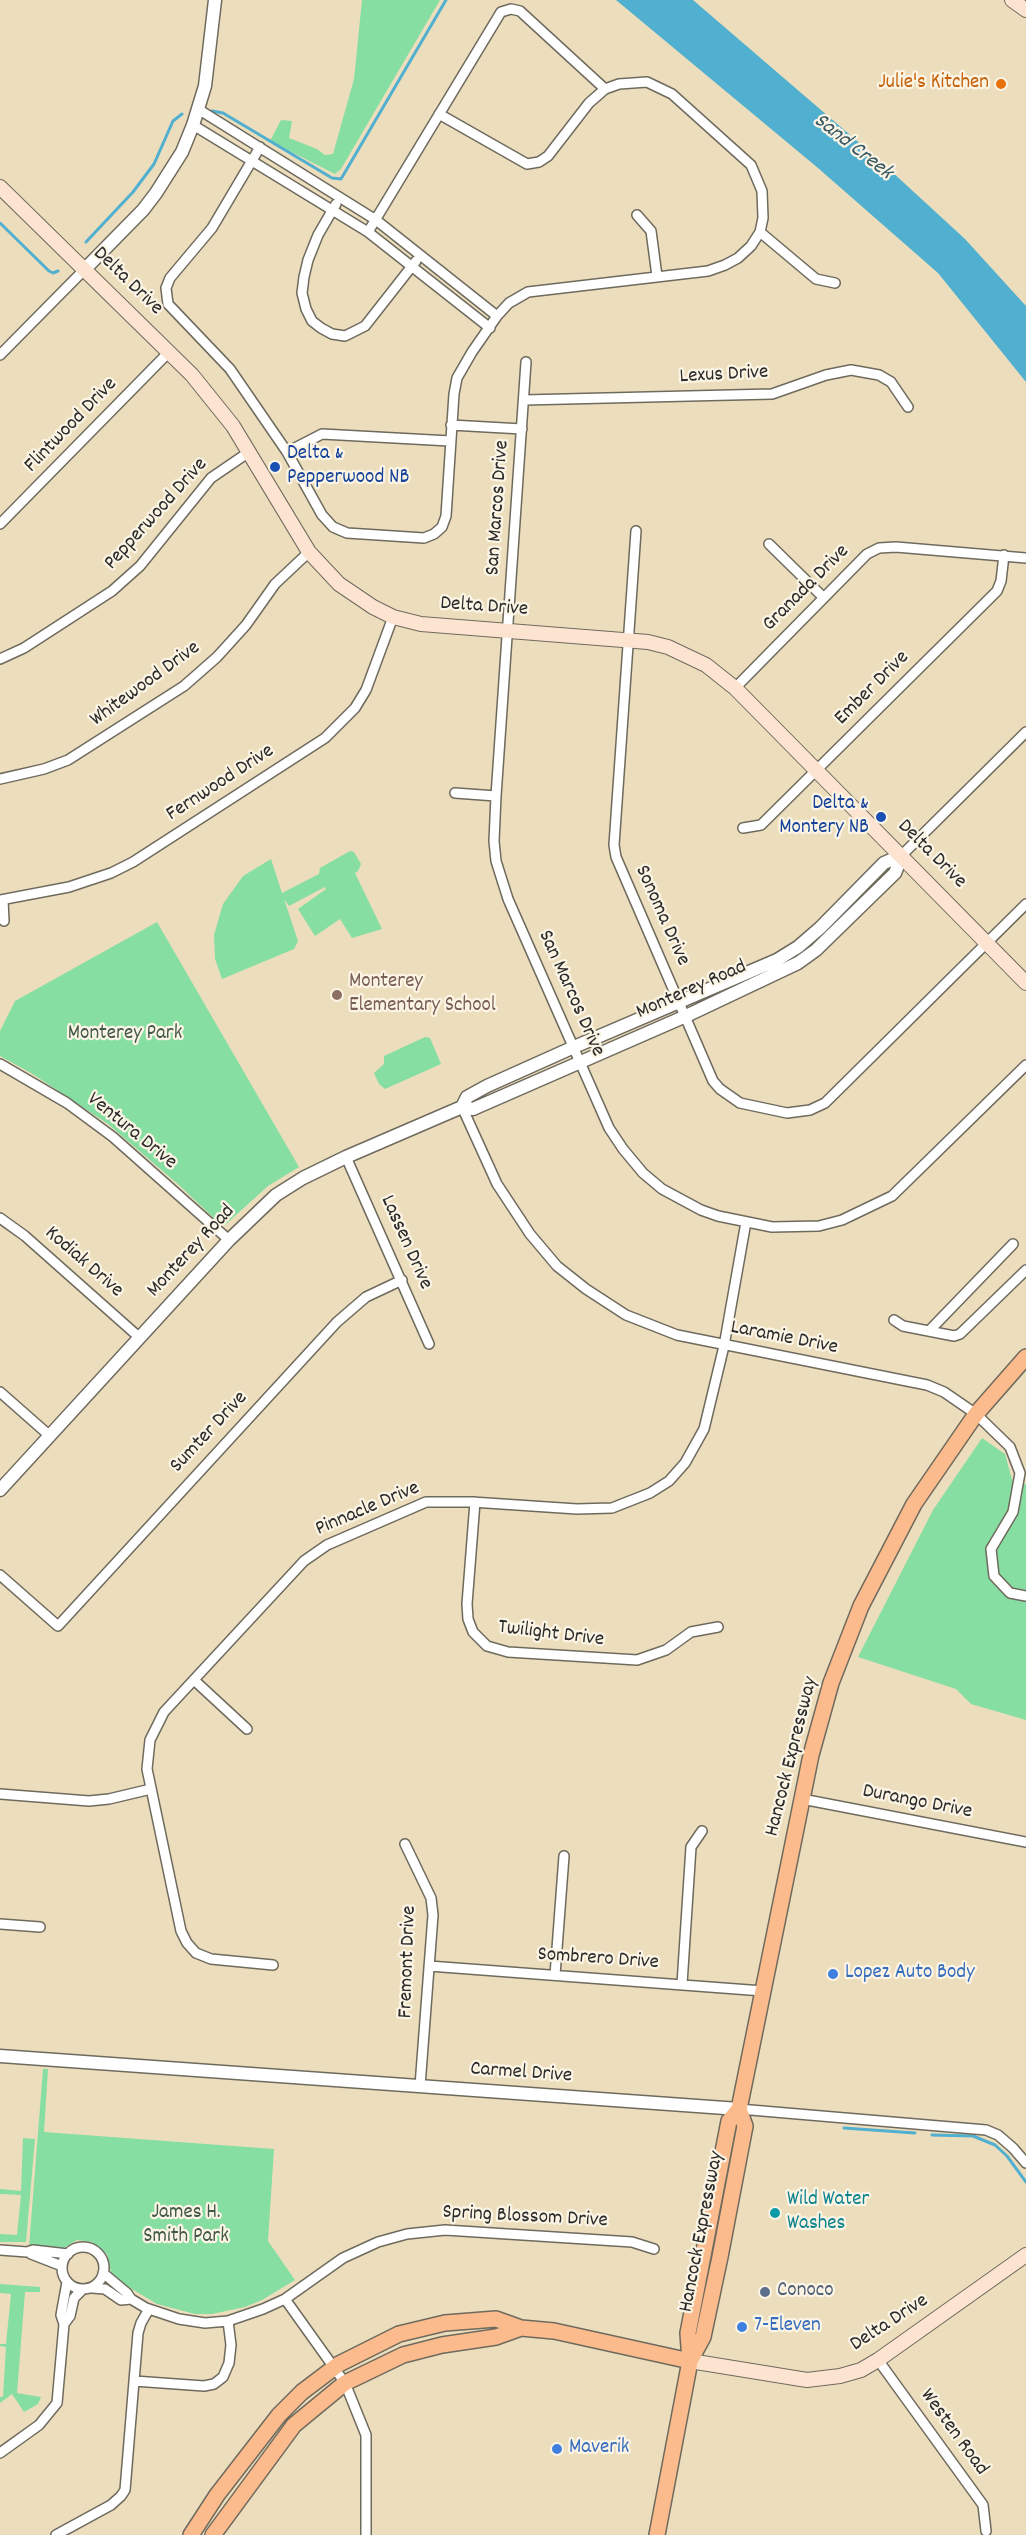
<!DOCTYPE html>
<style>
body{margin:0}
canvas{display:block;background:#ecdebc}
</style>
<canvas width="1026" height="2535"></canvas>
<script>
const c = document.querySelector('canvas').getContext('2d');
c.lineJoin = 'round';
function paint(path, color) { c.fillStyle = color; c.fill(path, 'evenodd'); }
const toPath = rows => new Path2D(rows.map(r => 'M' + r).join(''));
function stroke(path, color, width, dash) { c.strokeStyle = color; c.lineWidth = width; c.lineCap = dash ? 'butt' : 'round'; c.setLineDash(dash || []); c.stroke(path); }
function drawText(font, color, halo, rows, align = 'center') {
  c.font = font + ' Dekko,sans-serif'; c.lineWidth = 4.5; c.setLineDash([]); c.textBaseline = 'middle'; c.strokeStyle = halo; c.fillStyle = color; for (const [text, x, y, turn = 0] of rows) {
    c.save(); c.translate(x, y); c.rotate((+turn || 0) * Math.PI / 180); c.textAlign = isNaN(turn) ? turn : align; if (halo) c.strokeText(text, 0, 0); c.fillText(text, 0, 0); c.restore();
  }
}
const green = toPath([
 [362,0,440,0,341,169,335,174,270,141,281,120,292,121,289,138,317,149,325,155,333,154,354,79],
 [350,851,354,852,361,864,358,871,355,873,382,929,352,938,340,919,315,936,298,909,326,889,325,887,289,906,284,899,298,941,294,949,222,979,215,959,214,935,223,904,243,876,271,859,282,893,319,874,320,868],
 [157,922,299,1167,268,1186,225,1225,220,1224,180,1186,108,1124,31,1073,0,1056,0,1031,15,1001],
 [425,1037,430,1038,441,1064,385,1089,379,1084,374,1073,384,1064,384,1056],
 [982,1438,1005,1454,1013,1483,1026,1484,1026,1720,971,1704,956,1689,858,1657,933,1510],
 [43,2069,48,2069,44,2132,274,2149,268,2241,295,2280,262,2300,245,2307,212,2314,195,2314,157,2304,115,2279,111,2272,107,2254,92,2242,77,2240,59,2251,29,2247],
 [23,2138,35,2139,26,2242,0,2242,0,2234,17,2235,21,2195,0,2194,0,2189,21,2191],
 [0,2284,40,2287,40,2292,25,2292,17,2393,41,2397,38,2404,24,2412,12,2394,0,2403,0,2397,3,2397,6,2347,0,2346,0,2344,6,2344,11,2294,0,2293]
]);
const water = toPath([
 [616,0,693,0,878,159,965,239,1026,306,1026,382,938,273,818,168]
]);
const stream = toPath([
 [212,111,223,113,332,178,341,179,446,0],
 [0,223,49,271,53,273,58,271],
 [86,242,133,192,154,164,173,121,182,114],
 [844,2128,915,2133],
 [932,2135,973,2136,995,2145,1007,2156,1026,2182]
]);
const minor = toPath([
 [198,109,376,220,497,316],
 [193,125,368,232,490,328],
 [260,147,212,228,170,278,166,288,168,304,230,369,287,452,322,515,333,527,347,533,424,538,434,534,442,527,446,516,454,394,457,378,472,352,497,316,509,303,528,292,708,271,725,265,738,258,751,246,760,232,763,218,762,191,751,165,672,94,647,82,619,84,605,89,589,103,548,156,539,162,527,164,439,114],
 [336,204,318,235,308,260,304,277,302,293,306,309,312,321,321,328,332,334,345,336,365,326,416,261],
 [637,215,651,231,657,276],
 [368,232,501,12,511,9,520,11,605,89],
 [760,232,816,279,835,283],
 [0,355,84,270],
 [526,362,496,796,494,841,496,861,508,899,609,1128,623,1149,643,1173,662,1189,701,1210,718,1216,772,1227,819,1226,842,1220,892,1196,1026,1065],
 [524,400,772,394,826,375,851,370,879,375,891,382,908,407],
 [451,425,522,429],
 [287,452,322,434,450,441],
 [0,524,169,352],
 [636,531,614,845,616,857,713,1081,720,1089,740,1103,787,1113,810,1110,825,1103,1026,904],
 [769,544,823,597],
 [0,659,24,648,112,591,140,566,211,478,249,452],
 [735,688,867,554,879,548,896,547,1026,558],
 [0,779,44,769,68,760,184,686,217,657,246,625,275,584,309,552],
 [455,793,496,796],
 [743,828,761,825,997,591,1001,581,1004,555],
 [902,855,1026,732],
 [0,900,69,887,111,873,133,862,325,738,355,708,366,690,393,617],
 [3,900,4,921],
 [0,1064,67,1103,113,1137,229,1240],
 [462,1107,497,1184,530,1234,557,1266,586,1289,626,1315,677,1335,927,1385,944,1392,976,1414,1010,1447,1020,1473,1013,1512,991,1549,994,1576,1010,1593,1026,1596],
 [346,1157,429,1344],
 [0,1218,25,1236,140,1338],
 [894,1320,903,1326,954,1336,960,1334,1026,1270],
 [929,1331,1013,1244],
 [0,1392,50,1436],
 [475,1502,467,1604,468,1619,473,1632,487,1646,508,1652,637,1660,666,1650,691,1632,718,1627],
 [0,1575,58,1626,337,1322,366,1297,402,1280],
 [194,1680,247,1729],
 [0,1794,89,1801,109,1799,151,1789],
 [802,1799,1026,1842],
 [405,1844,431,1898,433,1915,420,2086],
 [0,1924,40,1927],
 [273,1965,211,1959,196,1953,187,1943,181,1931,147,1769,150,1740,164,1712,304,1561,327,1545,426,1502,472,1502,577,1509,612,1508,650,1493,669,1481,685,1463,704,1429,724,1346,746,1222],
 [429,1966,763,1991],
 [555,1975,564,1856],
 [682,1984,691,1847,702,1831],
 [739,2109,986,2130,998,2135,1013,2148,1026,2163],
 '62 2268a21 21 0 1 1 42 0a21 21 0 1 1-42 0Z',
 [0,2250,27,2252,33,2250,68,2254],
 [31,2254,62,2266],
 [103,2273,127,2293,131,2299,146,2308,179,2319,205,2323,228,2321,263,2309,285,2299,343,2258,378,2242,407,2234,445,2230,632,2242,654,2249],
 [92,2288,105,2289,121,2300,131,2299],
 [285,2299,345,2383,366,2435,366,2535],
 [64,2324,70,2316,74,2298,83,2289],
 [878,2360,983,2505,986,2531],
 [134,2381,204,2386,214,2384,223,2377,229,2363,231,2345,228,2321],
 [0,2453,39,2425,57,2403,64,2324,61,2315,67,2282],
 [56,2535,111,2505,121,2496,125,2490,138,2333,141,2323,149,2309]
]);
const tertiary = toPath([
 [84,270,143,210,156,193,182,152,193,125,205,86,215,0],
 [462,1107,467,1097,487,1086,574,1047,777,960,798,947,820,928,884,863,902,855],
 [0,1490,229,1240,276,1195,303,1178,346,1157,462,1107,473,1109,686,1016,798,963,816,950,895,873,902,855],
 [0,2056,739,2109]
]);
const secondary = toPath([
 [1012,0,1026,10],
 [0,187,192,375,233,426,309,552,339,584,373,607,393,617,421,624,648,642,668,647,706,665,735,688,1026,983],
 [690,2361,807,2380,840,2376,861,2370,878,2360,1026,2255]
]);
const primary = toPath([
 [690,2361,703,2337,720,2257,745,2126,739,2109],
 [191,2535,217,2495,279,2415,302,2392,339,2364,399,2334,445,2323,496,2319,521,2328,554,2331,690,2361],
 [213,2535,294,2425,345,2383,403,2355,442,2345,496,2337,521,2328],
 [657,2535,690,2361,688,2333,729,2121,739,2109,811,1755,831,1683,861,1606,914,1504,976,1414,1026,1357]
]);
const markers = [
 [1001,84,6,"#e8710a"],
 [275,467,6,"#1a4fb4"],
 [881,817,6,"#1a4fb4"],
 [337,995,6,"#8d6e63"],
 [833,1974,6,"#3f7fe0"],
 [775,2213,6,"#0f9aa8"],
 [765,2292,6,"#5c6f8a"],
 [742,2327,6,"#3f7fe0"],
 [557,2449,6,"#3f7fe0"]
];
const foodNames = [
 ["Julie's Kitchen",989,84]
];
const streetNames = [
 ["Delta Drive",127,282,44],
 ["Lexus Drive",724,376,-3],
 ["Flintwood Drive",72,426,-46],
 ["San Marcos Drive",499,508,-86],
 ["Pepperwood Drive",157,515,-48],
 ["Granada Drive",807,589,-45],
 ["Delta Drive",484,608,4],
 ["Whitewood Drive",146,685,-36],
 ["Ember Drive",873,689,-45],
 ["Fernwood Drive",221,784,-33],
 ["Delta Drive",931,855,45],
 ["Sonoma Drive",661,916,66],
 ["Monterey Road",692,991,-24],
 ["San Marcos Drive",570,994,66],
 ["Ventura Drive",131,1132,39],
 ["Lassen Drive",405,1243,66],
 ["Monterey Road",192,1252,-47],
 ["Kodiak Drive",83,1263,41],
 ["Laramie Drive",784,1339,11],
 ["Sumter Drive",210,1433,-47],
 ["Pinnacle Drive",368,1510,-23],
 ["Twilight Drive",551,1635,7],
 ["Hancock Expressway",793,1757,-76],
 ["Durango Drive",917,1803,11],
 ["Sombrero Drive",598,1960,4],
 ["Fremont Drive",409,1962,-88],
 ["Carmel Drive",521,2074,4],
 ["Spring Blossom Drive",525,2218,3],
 ["Hancock Expressway",703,2232,-79],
 ["Delta Drive",890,2324,-33],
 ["Westen Road",953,2433,54]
];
const transitNames = [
 ["Delta &",287,455],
 ["Pepperwood NB",287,479],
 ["Delta &",869,805,"right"],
 ["Montery NB",869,829,"right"]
];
const educationNames = [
 ["Monterey",349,983],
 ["Elementary School",349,1007]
];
const parkNames = [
 ["Monterey Park",125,1035],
 ["James H.",186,2214],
 ["Smith Park",186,2238]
];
const shopNames = [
 ["Lopez Auto Body",845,1974],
 ["7-Eleven",754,2327],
 ["Maverik",569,2449]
];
const cultureNames = [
 ["Wild Water",787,2201],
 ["Washes",787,2225]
];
const serviceNames = [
 ["Conoco",777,2292]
];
const waterNames = [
 ["Sand Creek",852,148,38]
];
paint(green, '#86dea2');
paint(water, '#51afcf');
stroke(stream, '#51afcf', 3);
stroke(minor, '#6f6a5e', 12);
stroke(tertiary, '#6f6a5e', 15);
stroke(secondary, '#6f6a5e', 16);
stroke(primary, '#6f6a5e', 18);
stroke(minor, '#fff', 9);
stroke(tertiary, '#fff', 12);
stroke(secondary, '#fde4d1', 14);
stroke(primary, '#fbbb8c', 15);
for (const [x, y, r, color] of markers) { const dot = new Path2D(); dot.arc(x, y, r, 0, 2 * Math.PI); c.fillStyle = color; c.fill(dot); stroke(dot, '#fcf5e5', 2); }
drawText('21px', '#c56008', '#fcf5e5', foodNames, 'right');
drawText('21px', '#2b2b2b', '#fcf5e5', streetNames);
drawText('21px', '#164399', '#fcf5e5', transitNames, 'left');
drawText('21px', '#785e54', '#fcf5e5', educationNames, 'left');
drawText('21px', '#425849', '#fcf5e5', parkNames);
drawText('21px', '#366cbe', '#fcf5e5', shopNames, 'left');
drawText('21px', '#0d838f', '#fcf5e5', cultureNames, 'left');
drawText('21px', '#4e5e75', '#fcf5e5', serviceNames, 'left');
drawText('italic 22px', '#385964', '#fcf5e5', waterNames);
</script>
